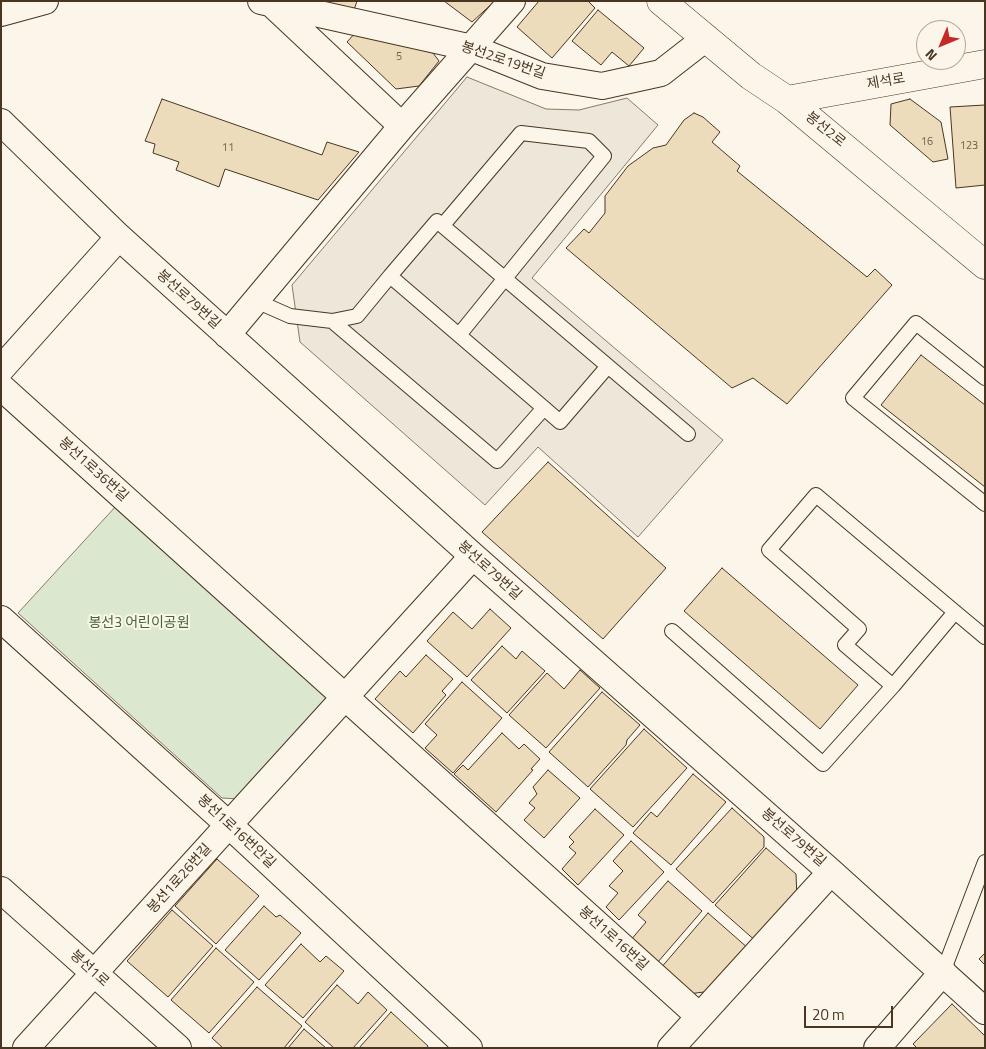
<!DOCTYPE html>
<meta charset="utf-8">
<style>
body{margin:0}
#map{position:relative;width:986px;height:1049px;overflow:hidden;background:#fbf6e9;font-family:"Titillium Web",sans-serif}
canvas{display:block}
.frame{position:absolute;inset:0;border:2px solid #4a3520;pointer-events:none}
.north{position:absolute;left:916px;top:20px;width:50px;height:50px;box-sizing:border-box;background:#fbf6e9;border:1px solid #b4a999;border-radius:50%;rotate:225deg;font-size:14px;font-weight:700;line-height:20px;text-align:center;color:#4a3520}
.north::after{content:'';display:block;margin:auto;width:18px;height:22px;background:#c62828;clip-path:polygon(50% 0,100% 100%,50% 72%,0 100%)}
.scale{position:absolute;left:804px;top:1006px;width:89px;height:22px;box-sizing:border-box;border:2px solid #4a3520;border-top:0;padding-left:6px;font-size:15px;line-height:18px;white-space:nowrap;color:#4a3520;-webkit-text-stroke:4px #fbf6e9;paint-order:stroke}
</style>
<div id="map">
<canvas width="986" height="1049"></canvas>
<div class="frame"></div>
<div class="north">N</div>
<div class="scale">20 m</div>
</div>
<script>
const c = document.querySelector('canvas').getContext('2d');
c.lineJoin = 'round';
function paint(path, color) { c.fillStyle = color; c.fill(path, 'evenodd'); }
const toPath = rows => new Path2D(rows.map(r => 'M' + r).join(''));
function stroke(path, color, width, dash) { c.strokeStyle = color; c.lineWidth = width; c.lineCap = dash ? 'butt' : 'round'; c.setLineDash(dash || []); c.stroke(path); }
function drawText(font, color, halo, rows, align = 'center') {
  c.font = font + ' "Titillium Web","Noto Sans KR",sans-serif'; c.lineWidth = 4; c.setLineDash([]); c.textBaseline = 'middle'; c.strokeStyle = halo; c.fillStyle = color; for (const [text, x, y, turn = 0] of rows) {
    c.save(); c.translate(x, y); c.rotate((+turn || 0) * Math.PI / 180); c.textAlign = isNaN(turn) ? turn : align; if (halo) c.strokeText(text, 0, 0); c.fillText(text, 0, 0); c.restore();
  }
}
const green = toPath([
 [117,505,330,699,239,799,222,798,18,613,117,505]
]);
const parking = toPath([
 [467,77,546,109,579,110,627,98,658,125,532,278,723,440,638,537,538,447,485,505,300,342,292,285,467,77]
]);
const building = toPath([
 [293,1,357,1,352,16,293,1],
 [444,1,495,1,472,22,444,1],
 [539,1,588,1,595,8,552,58,517,27,539,1],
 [598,10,644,48,629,66,612,52,601,65,572,41,598,10],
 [357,31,433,53,439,61,419,86,396,89,347,42,357,31],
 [162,99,322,155,327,142,359,152,318,200,225,169,219,187,176,170,179,162,153,153,155,144,145,141,162,99],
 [910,99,941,122,948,159,933,162,890,125,891,104,910,99],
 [985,105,985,185,956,188,950,107,985,105],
 [694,113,703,117,720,132,712,142,740,166,737,171,867,277,875,269,892,285,787,404,753,378,732,388,566,248,584,229,589,233,605,213,605,196,628,166,653,148,666,145,684,120,694,113],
 [921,355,985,405,985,487,881,405,921,355],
 [548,462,666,568,603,639,482,532,548,462],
 [722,568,858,685,820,729,684,611,722,568],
 [490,609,511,628,467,677,427,641,453,612,472,629,490,609],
 [502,646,516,659,522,651,545,671,507,713,471,680,502,646],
 [426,655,453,679,442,691,446,695,413,733,375,699,400,671,406,677,426,655],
 [580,670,600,688,546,748,509,715,547,673,564,689,580,670],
 [462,682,502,718,453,773,425,748,437,735,425,724,462,682],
 [602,692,640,725,627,740,626,745,588,787,549,752,602,692],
 [644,729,687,768,633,827,590,789,644,729],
 [502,733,519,749,524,744,540,759,531,769,533,770,496,812,454,774,463,765,468,770,502,733],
 [548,770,580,798,544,838,524,820,535,808,529,803,537,794,533,787,548,770],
 [693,774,726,802,671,865,633,833,651,812,657,817,693,774],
 [732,808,764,837,764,847,713,903,676,869,732,808],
 [595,809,624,835,578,885,562,869,576,853,569,847,574,842,569,837,595,809],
 [631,841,664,872,619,920,606,907,618,893,609,886,623,871,613,861,631,841],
 [766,848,796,874,797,899,758,943,715,905,766,848],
 [217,859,259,896,216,944,175,906,217,859],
 [668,881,702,911,657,963,630,941,646,922,638,915,668,881],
 [264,906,276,917,280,915,301,933,259,980,225,950,264,906],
 [172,910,213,946,168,997,127,961,172,910],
 [708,913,749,949,712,991,688,994,660,969,708,913],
 [301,944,320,962,326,956,344,971,303,1018,265,985,301,944],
 [216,948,254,982,209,1033,171,1000,216,948],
 [985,953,985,965,979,959,985,953],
 [337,985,358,1004,368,992,387,1010,353,1048,334,1048,305,1022,337,985],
 [257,987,302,1026,284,1048,223,1048,212,1038,257,987],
 [952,1004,985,1036,985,1048,917,1048,913,1044,952,1004],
 [391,1012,428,1046,427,1048,359,1048,391,1012],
 [304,1029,326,1048,288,1048,304,1029]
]);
const service = toPath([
 [443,225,521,133,589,141,604,156,459,335],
 [256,301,290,316,332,321,497,461,544,408,390,276,437,221,688,434],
 [332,321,357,316,390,276],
 [985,378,916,323,853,398,985,504],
 [544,408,560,422,608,366],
 [955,612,893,686,845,645,859,629,769,550,816,495,955,612,985,637],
 [672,631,823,764,893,686],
 [943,972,985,862]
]);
const minor = toPath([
 [261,1,472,48,542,76,602,86,661,73,706,38],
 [273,5,402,126],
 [1,13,45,1],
 [1,122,119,237,473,556,831,872,985,1011],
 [227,335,402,126,512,1],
 [1,369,119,237],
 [1,387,699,1016],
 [1,619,229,825,469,1048],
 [1,890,178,1048],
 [26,1048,473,556],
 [671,1048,831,872],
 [877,1048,943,972]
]);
const tertiary = toPath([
 [661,1,751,76,787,100,985,265],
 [787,100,985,64]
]);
const numberNames = [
 ["5",399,57],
 ["16",927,142],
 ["123",969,146],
 ["11",228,148]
];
const streetNames = [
 ["봉선2로19번길",503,61,19],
 ["제석로",886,82,-10],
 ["봉선2로",825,130,39],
 ["봉선로79번길",188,300,42],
 ["봉선1로36번길",93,470,42],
 ["봉선로79번길",489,571,42],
 ["봉선1로16번안길",236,832,43],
 ["봉선로79번길",793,838,41],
 ["봉선1로26번길",180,879,-48],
 ["봉선1로16번길",613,939,42],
 ["봉선1로",89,969,42]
];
const parkNames = [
 ["봉선3 어린이공원",139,624]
];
paint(green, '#dce7d0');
stroke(green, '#887966', 1);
paint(parking, '#ede7d9');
stroke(parking, '#887966', 1);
paint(building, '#ecdcbc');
stroke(building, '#4a3520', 1);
stroke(service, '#4a3520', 16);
stroke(minor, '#4a3520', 28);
stroke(tertiary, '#4a3520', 29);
stroke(service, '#fbf6e9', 14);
stroke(minor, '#fbf6e9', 26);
stroke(tertiary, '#fbf6e9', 28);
drawText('11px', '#725f47', null, numberNames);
drawText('14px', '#4a3520', '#fbf6e9', streetNames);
drawText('14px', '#436837', '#fbf6e9', parkNames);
</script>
